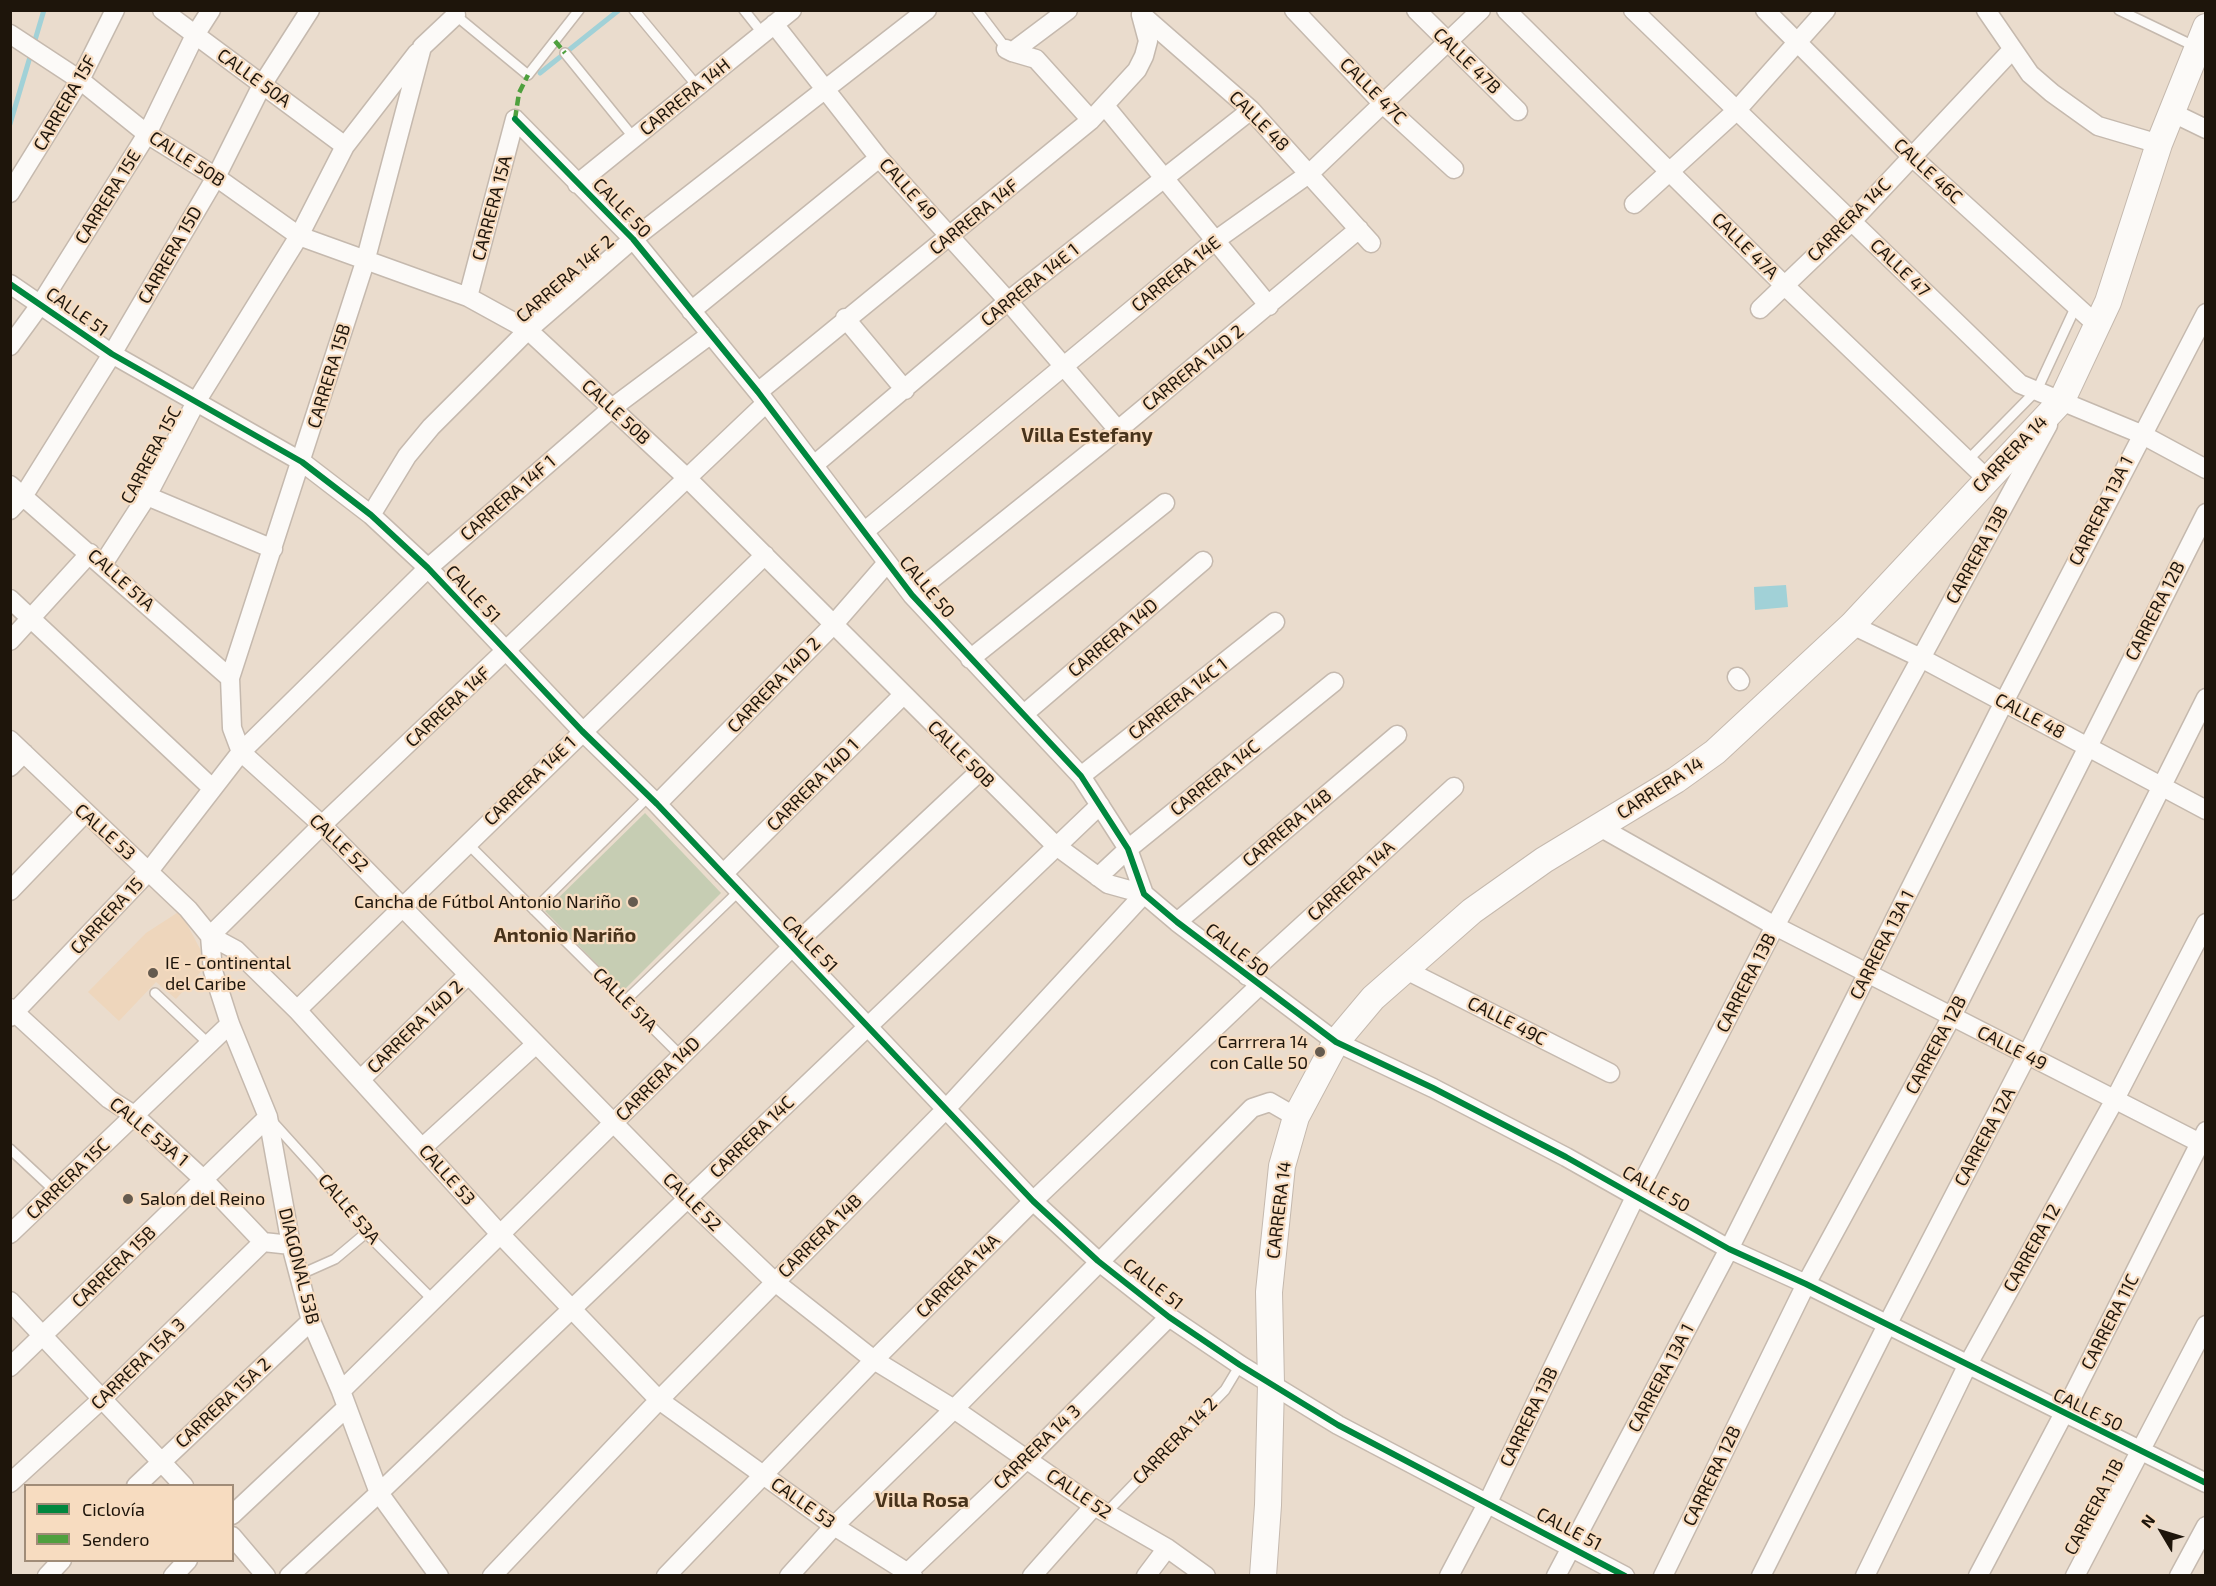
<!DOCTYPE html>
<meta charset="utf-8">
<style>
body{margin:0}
#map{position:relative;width:2216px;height:1586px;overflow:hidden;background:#eadccd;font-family:"Exo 2",sans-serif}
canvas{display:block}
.frame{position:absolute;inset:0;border:12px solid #1e150b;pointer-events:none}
.legend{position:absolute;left:24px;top:1484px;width:210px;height:78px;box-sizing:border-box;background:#f7dcc0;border:2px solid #a08c78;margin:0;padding:8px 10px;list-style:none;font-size:18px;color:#1e150b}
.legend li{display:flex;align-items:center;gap:12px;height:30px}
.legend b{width:30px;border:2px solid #a08c78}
.north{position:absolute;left:2132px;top:1502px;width:60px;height:60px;-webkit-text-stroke:4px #f7dcc0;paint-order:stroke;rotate:308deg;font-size:16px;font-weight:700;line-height:24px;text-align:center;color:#1e150b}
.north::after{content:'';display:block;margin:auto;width:21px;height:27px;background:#1e150b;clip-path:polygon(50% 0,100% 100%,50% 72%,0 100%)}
</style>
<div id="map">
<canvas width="2216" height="1586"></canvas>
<div class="frame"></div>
<ul class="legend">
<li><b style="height:8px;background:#00873e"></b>Ciclovía</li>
<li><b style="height:8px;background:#4fa03e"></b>Sendero</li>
</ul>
<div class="north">N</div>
</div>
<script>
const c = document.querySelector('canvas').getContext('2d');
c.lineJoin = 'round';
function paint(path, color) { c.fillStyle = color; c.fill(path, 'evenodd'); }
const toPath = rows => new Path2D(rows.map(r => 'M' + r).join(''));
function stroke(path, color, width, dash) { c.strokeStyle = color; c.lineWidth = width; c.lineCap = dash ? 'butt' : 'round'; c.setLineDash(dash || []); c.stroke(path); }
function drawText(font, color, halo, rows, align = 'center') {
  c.font = font + ' "Exo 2",sans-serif'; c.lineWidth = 4.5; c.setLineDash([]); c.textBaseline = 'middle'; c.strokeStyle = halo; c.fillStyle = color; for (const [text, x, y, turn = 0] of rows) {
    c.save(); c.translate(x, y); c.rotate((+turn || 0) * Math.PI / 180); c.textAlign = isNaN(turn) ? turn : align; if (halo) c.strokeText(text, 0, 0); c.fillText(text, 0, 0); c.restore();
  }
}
const built = toPath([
 [180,911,208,964,176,999,156,982,119,1021,88,992,146,933]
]);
const green = toPath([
 [645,813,721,893,623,991,545,911]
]);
const water = toPath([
 [1786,585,1788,607,1755,610,1754,587]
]);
const stream = toPath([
 [540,73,619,10],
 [10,124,44,10]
]);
const service = toPath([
 [634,10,698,87],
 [744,10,763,34],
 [977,10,1005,47],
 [2119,10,2196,47],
 [454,14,528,75,579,10],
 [565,53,634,138],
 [1967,461,2037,390,2076,306],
 [467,843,681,1056],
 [534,910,649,796],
 [155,993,209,1044],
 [625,1001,739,891],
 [271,1120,318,1172,366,1233,432,1299],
 [10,1149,55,1191],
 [299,1275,335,1259,366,1233],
 [1106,1513,1225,1390,1240,1365]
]);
const minor = toPath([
 [162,10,345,146],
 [1294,10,1384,105,1454,169],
 [1416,10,1518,111],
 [1506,10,1784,285,1986,478],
 [1633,10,2020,384,2141,434,2206,469],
 [1765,10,1911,156,2097,325],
 [1986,10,2030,74,2052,93,2098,126,2159,144],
 [1141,14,1251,110,1371,243],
 [456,15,422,47,365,262,230,678,232,728,241,752,322,825,688,1199,775,1282,874,1360,954,1409,1094,1506,1167,1548,1206,1576],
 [774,24,879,158,1008,301,1118,430],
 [10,34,80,80,147,134,216,177,299,236,468,297,528,330,687,478,1055,845,1108,884,1144,894],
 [1006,49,1012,52,1068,10],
 [1012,52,1036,59,1091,120],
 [1105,106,1269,306],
 [2173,113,2206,129],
 [515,119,633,239,758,392,912,595,1081,776,1128,849,1144,894,1177,922,1336,1042,1433,1088,1566,1157,1729,1249,1806,1284,2206,1483],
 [577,184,792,10],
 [10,193,80,80,115,10],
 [1634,204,1736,111,1826,10],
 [10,284,112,354,302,462,371,515,428,568,582,731,657,804,1033,1201,1098,1261,1169,1317,1240,1365,1338,1425,1625,1576],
 [468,297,515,119],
 [1760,309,1852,221,2012,50],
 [691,311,879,158],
 [845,318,905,390],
 [10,346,40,305,147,134,195,35,211,10],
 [758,392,1091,120,1137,70,1144,56,1148,41,1141,15],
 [814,465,1008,301,1251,110],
 [10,485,230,678],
 [147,496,273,549],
 [10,510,24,495,112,354,216,177,262,85,310,10],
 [371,515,407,456,431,427,528,330,633,239,927,10],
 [865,531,1216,240,1310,173,1481,10],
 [103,564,147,496,196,402,299,236,345,146,417,53],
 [912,595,1118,430,1359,229],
 [10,599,212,788],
 [1852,625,1921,658,2206,810],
 [10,641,90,553],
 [970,659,1165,503],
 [1737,677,1740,681],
 [1024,714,1203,561],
 [10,740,188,909,210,936,236,950,297,1010,500,1234,659,1400,834,1526,913,1576],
 [10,767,24,753],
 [1081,776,1275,622],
 [657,804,834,624,887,563],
 [1598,826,1775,926,2206,1146],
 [723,874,903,695],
 [1098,877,1128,849,1334,682],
 [10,891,84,814],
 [1177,922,1397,735],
 [1404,969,1610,1073],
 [1247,976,1454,787],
 [10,1008,109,1099,134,1115,203,1179,263,1242,291,1245],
 [297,1010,765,555],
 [10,1017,149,871,241,752,428,568,612,408,711,334],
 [361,1079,468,975],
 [422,1148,536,1044],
 [10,1234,230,1024],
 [10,1301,184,1486],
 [10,1367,268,1117],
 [341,1391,792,947,979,772],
 [10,1483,102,1399,263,1242],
 [136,1486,311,1321],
 [232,1515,346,1408],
 [232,1536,266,1576],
 [47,1576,62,1560],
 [173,1576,188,1560],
 [289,1576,379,1493,1100,805],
 [439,1576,379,1493,341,1391,311,1321,291,1245,268,1117,230,1024,213,971,210,936,322,825,765,404],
 [492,1576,659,1400,945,1110,1144,894],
 [666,1576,874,1360,1033,1201,1259,986],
 [789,1576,834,1526,954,1409,1252,1108,1270,1102,1296,1117],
 [904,1576,1027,1459,1169,1317],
 [1032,1576,1094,1506],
 [1146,1576,1167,1548],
 [1449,1576,1488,1502,1636,1195,1775,926,2048,425],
 [1556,1576,1729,1249,2004,702,2206,313],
 [1663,1576,1806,1284,1952,1016,2206,513],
 [1761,1576,1887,1325,2027,1055,2206,698],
 [1865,1576,1967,1366,2114,1101,2206,923],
 [1978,1576,2063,1415,2206,1131],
 [2075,1576,2206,1325],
 [2179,1576,2206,1526]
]);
const secondary = toPath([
 [1263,1576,1268,1505,1271,1384,1269,1292,1282,1166,1296,1117,1336,1042,1373,998,1472,911,1544,860,1676,780,1715,752,1852,625,2062,400,2108,302,2159,144,2206,27]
]);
const quiet = toPath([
 [555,41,565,53],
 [515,119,519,93,528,75]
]);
const cycleway = toPath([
 [515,119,633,239,758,392,912,595,1081,776,1128,849,1144,894,1177,922,1336,1042,1433,1088,1566,1157,1729,1249,1806,1284,2206,1483],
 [10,284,112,354,302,462,371,515,428,568,582,731,657,804,1033,1201,1098,1261,1169,1317,1240,1365,1338,1425,1625,1576]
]);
const markers = [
 [633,902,6,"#655b4f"],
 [153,973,6,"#655b4f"],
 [1320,1052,6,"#655b4f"],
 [128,1199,6,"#655b4f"]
];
const streetNames = [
 ["CALLE 47B",1467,61,44],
 ["CALLE 50A",254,78,36],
 ["CALLE 47C",1373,91,45],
 ["CARRERA 14H",685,97,-39],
 ["CARRERA 15F",65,103,-60],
 ["CALLE 48",1259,121,45],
 ["CALLE 50B",187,159,33],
 ["CALLE 46C",1928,171,43],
 ["CALLE 49",908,189,48],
 ["CARRERA 15E",108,197,-58],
 ["CARRERA 15A",492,208,-75],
 ["CALLE 50",622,208,46],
 ["CARRERA 14F",974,217,-39],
 ["CARRERA 14C",1849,220,-45],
 ["CALLE 47A",1745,246,45],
 ["CARRERA 15D",170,255,-60],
 ["CALLE 47",1900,268,44],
 ["CARRERA 14E",1176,274,-39],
 ["CARRERA 14F 2",565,279,-41],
 ["CARRERA 14E 1",1030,285,-39],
 ["CALLE 51",77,312,35],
 ["CARRERA 14D 2",1193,368,-39],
 ["CARRERA 15B",329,376,-73],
 ["CALLE 50B",616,412,43],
 ["CARRERA 14",2010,454,-46],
 ["CARRERA 15C",151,455,-62],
 ["CARRERA 14F 1",508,498,-41],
 ["CARRERA 13A 1",2101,511,-63],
 ["CARRERA 13B",1977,555,-61],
 ["CALLE 51A",121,580,42],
 ["CALLE 50",927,587,50],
 ["CALLE 51",473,594,47],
 ["CARRERA 12B",2155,611,-63],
 ["CARRERA 14D",1113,638,-40],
 ["CARRERA 14D 2",774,685,-46],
 ["CARRERA 14C 1",1178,699,-38],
 ["CARRERA 14F",448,707,-43],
 ["CALLE 48",2030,716,28],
 ["CALLE 50B",961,754,45],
 ["CARRERA 14C",1215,778,-39],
 ["CARRERA 14E 1",530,781,-44],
 ["CARRERA 14D 1",813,785,-45],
 ["CARRERA 14",1660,788,-33],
 ["CARRERA 14B",1287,828,-40],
 ["CALLE 53",105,832,42],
 ["CALLE 52",339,843,44],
 ["CARRERA 14A",1351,881,-42],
 ["CARRERA 15",107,916,-47],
 ["CALLE 51",810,944,46],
 ["CARRERA 13A 1",1882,945,-63],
 ["CALLE 50",1237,950,38],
 ["CARRERA 13B",1746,983,-63],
 ["CALLE 51A",625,1000,45],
 ["CALLE 49C",1507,1021,27],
 ["CARRERA 14D 2",415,1027,-44],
 ["CARRERA 12B",1936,1045,-62],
 ["CALLE 49",2012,1048,27],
 ["CARRERA 14D",658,1079,-45],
 ["CALLE 53A 1",149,1132,40],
 ["CARRERA 14C",752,1137,-44],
 ["CARRERA 12A",1985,1137,-62],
 ["CALLE 53",447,1175,48],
 ["CARRERA 15C",68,1179,-44],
 ["CALLE 50",1656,1189,30],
 ["CALLE 52",692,1202,45],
 ["CALLE 53A",349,1209,50],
 ["CARRERA 14",1279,1210,-83],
 ["CARRERA 14B",820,1236,-45],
 ["CARRERA 12",2032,1248,-61],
 ["DIAGONAL 53B",299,1266,76],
 ["CARRERA 15B",114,1267,-44],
 ["CARRERA 14A",958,1276,-45],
 ["CALLE 51",1153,1284,38],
 ["CARRERA 11C",2110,1322,-63],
 ["CARRERA 15A 3",138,1364,-44],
 ["CARRERA 13A 1",1661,1378,-62],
 ["CARRERA 15A 2",223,1403,-43],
 ["CALLE 50",2088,1410,26],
 ["CARRERA 13B",1529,1417,-64],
 ["CARRERA 14 2",1175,1441,-46],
 ["CARRERA 14 3",1037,1447,-44],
 ["CARRERA 12B",1712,1476,-64],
 ["CALLE 52",1079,1494,34],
 ["CALLE 53",803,1503,35],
 ["CARRERA 11B",2094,1507,-62],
 ["CALLE 51",1569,1529,28]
];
const poiNames = [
 ["Cancha de Fútbol Antonio Nariño",621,902],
 ["IE - Continental",165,963,"left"],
 ["del Caribe",165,984,"left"],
 ["Carrrera 14",1308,1042],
 ["con Calle 50",1308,1063],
 ["Salon del Reino",140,1199,"left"]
];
const neighbourhoodNames = [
 ["Villa Estefany",1087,435],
 ["Antonio Nariño",565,935],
 ["Villa Rosa",922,1500]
];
paint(built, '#eed6bc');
paint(green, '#c6cdb3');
paint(water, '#a1d1d7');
stroke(stream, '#a1d1d7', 5);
stroke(service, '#c5b9ae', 12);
stroke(minor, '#c5b9ae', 21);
stroke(secondary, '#c5b9ae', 28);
stroke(service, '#fcfaf8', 9);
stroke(minor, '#fcfaf8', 18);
stroke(secondary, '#fcfaf8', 26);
stroke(quiet, '#4fa03e', 4.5, [9, 4.5]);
stroke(cycleway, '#00873e', 6);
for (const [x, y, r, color] of markers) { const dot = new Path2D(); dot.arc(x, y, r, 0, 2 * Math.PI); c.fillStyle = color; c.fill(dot); stroke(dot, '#f7dcc0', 2); }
drawText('18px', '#1e150b', '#f7dcc0', streetNames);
drawText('18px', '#1e150b', '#f7dcc0', poiNames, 'right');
drawText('bold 20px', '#48331b', '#f7dcc0', neighbourhoodNames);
</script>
